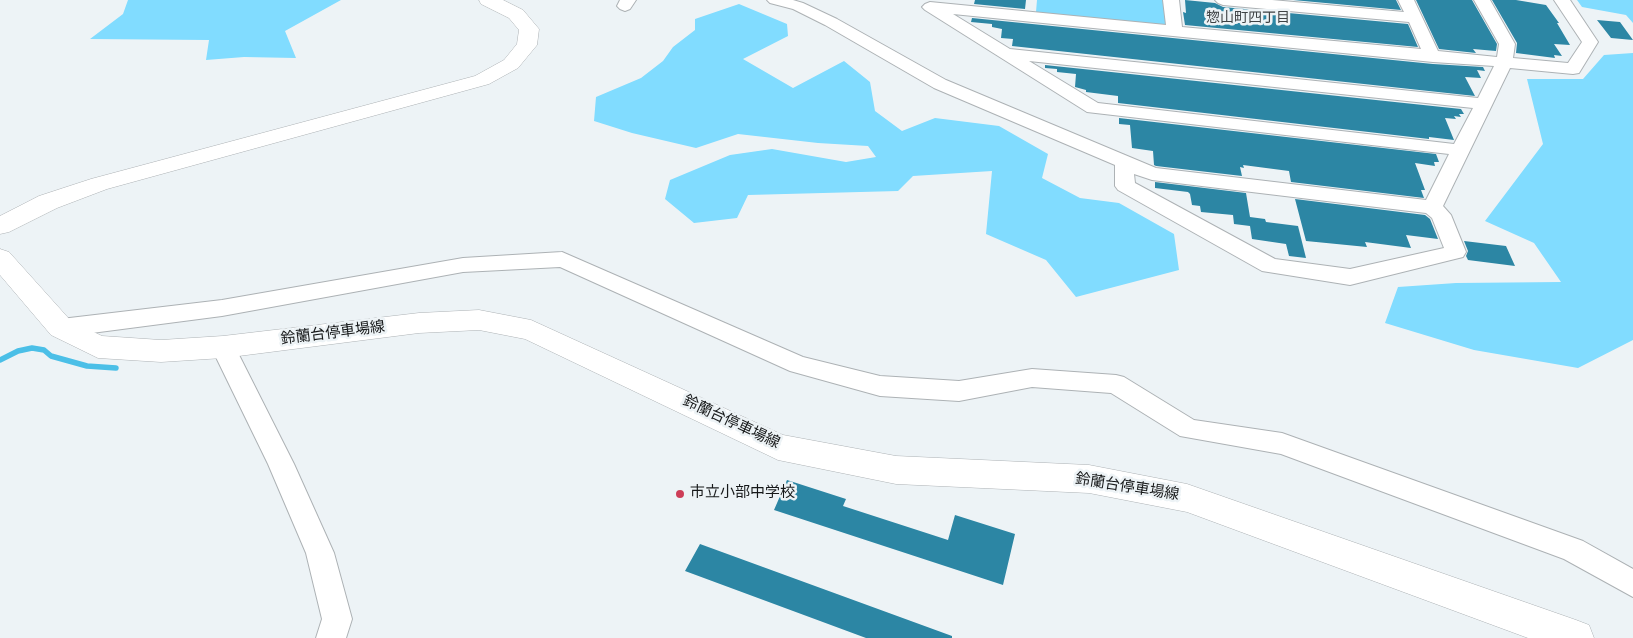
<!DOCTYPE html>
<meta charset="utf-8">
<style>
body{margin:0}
canvas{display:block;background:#edf3f6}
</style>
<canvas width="1633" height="638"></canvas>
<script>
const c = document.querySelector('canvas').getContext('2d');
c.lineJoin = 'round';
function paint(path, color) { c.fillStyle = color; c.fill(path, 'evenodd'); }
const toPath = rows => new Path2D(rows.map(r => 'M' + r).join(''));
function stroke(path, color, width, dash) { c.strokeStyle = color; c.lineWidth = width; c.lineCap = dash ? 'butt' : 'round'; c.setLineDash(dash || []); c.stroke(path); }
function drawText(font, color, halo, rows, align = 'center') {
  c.font = font + ' "Source Sans 3","Noto Sans JP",sans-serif'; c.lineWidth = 5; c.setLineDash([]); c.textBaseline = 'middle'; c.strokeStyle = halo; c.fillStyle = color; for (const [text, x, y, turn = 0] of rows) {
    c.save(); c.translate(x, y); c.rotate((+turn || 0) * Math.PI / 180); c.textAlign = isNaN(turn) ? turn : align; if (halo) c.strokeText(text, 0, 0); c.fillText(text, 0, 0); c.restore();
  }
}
const green = toPath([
 [128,0,341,0,285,31,296,58,244,57,206,60,209,40,90,39,123,14],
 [1037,0,1166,0,1169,23,1161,26,1038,14,1036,12],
 [1577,0,1633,0,1633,23,1626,15,1582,7],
 [739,4,787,24,788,36,743,59,793,88,844,61,870,82,875,111,902,131,935,118,999,126,1048,154,1042,178,1080,198,1119,203,1174,234,1179,270,1076,297,1046,260,986,234,992,171,913,176,898,191,748,195,737,218,694,223,665,199,670,180,730,155,772,149,846,162,876,157,868,146,818,143,738,134,696,148,632,133,594,121,596,97,641,78,663,61,673,47,695,30,695,19],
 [1633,53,1633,340,1578,368,1474,350,1385,323,1398,287,1456,283,1561,282,1534,243,1485,221,1543,144,1527,79,1583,79,1604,55]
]);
const stream = toPath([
 [0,360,18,351,32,348,44,350,51,356,87,366,116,368]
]);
const building = toPath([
 [975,0,1026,0,1025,9,974,4],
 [1185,0,1215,3,1223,7,1408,24,1418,47,1185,25,1183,12,1186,13],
 [1293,0,1396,0,1401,10],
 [1416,0,1472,0,1497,44,1496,51,1473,49,1476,53,1439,49],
 [1492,0,1516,0,1546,5,1559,23,1557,23,1570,45,1554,44,1562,56,1554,55,1555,58,1516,53,1517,43],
 [972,18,1433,64,1483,67,1485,71,1477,70,1481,78,1465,77,1475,96,1012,46,1013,39,1001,38,1002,29,992,27,992,24,971,22],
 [1597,20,1620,22,1633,40,1611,38],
 [1045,65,1461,109,1464,114,1459,114,1461,117,1454,116,1456,119,1445,118,1454,140,1429,137,1429,139,1118,103,1118,96,1086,92,1086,90,1075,87,1076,74,1057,72,1057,69,1045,68],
 [1119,118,1436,154,1439,162,1434,162,1435,166,1415,163,1425,190,1421,190,1424,198,1291,182,1289,171,1243,165,1244,168,1240,167,1242,176,1156,166,1154,165,1153,151,1132,148,1130,125,1119,124],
 [1155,182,1246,193,1250,217,1265,219,1266,222,1298,226,1306,258,1289,256,1286,244,1252,239,1250,226,1234,224,1233,215,1201,212,1200,206,1192,205,1190,194,1188,192,1155,188],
 [1295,199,1425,215,1430,219,1438,239,1406,235,1411,248,1365,242,1367,247,1306,241],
 [1464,241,1506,246,1515,266,1468,260,1466,256,1468,251],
 [787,480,846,499,843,506,948,540,955,515,1015,534,1003,585,774,510],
 [700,544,952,636,952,638,866,638,685,571]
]);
const minor = toPath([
 [620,0,636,0,630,9,625,11,620,9,617,6,620,0],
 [767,0,793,0,803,3,837,19,946,80,1156,168,1426,200,1449,154,1087,112,925,10,922,7,925,4,930,2,1166,25,1163,0,1179,0,1182,27,1421,49,1409,22,1223,5,1218,3,1215,0,1272,0,1404,12,1398,0,1414,0,1438,51,1497,57,1499,44,1474,0,1490,0,1515,44,1513,58,1568,63,1582,42,1554,0,1570,0,1598,42,1579,73,1573,74,1510,68,1443,206,1451,215,1466,252,1463,257,1350,285,1262,271,1118,190,1115,186,1115,165,934,88,825,25,793,9,770,3,767,0],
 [953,14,1433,62,1494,66,1478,98,1010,49,953,14],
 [1029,61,1473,108,1454,144,1098,103,1029,61],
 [1134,174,1152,180,1426,213,1432,218,1444,248,1350,269,1275,259,1135,183,1134,174],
 [562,252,803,357,880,376,959,381,1032,369,1116,375,1124,377,1194,420,1282,433,1583,541,1633,569,1633,597,1564,559,1281,454,1180,436,1111,393,1032,387,959,401,880,396,790,371,560,267,463,272,222,316,61,337,53,334,50,328,53,322,61,319,222,300,463,258,562,252],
 [223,338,231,341,235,347,294,464,334,553,352,619,346,638,316,638,322,619,306,553,268,464,211,347,215,341,223,338]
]);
const tertiary = toPath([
 [479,0,503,0,523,10,539,29,537,45,518,68,489,84,107,189,57,208,9,232,0,234,0,216,39,196,91,179,475,76,504,60,517,44,519,30,509,18,481,4,479,0]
]);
const secondary = toPath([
 [0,249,9,252,71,321,102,336,161,340,223,336,419,313,479,310,531,320,783,435,896,456,1089,465,1187,484,1576,620,1589,625,1594,638,1528,638,1187,512,1089,493,896,484,778,460,525,339,479,330,419,333,223,358,161,362,98,358,51,335,0,275,0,249]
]);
const markers = [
 [680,494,5,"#cd3d57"]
];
const farNeighbourhoodnames = [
 ["惣山町四丁目",1248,19]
];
const streetNames = [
 ["鈴蘭台停車場線",333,334,-7],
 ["鈴蘭台停車場線",731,423,25],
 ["鈴蘭台停車場線",1127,488,9]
];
const poiNames = [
 ["市立小部中学校",690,494]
];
paint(green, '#81dcff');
stroke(stream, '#4bbfe7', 5.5);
paint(building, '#2c86a4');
stroke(minor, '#adb2b5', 2);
stroke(tertiary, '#adb2b5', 1);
stroke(secondary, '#adb2b5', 1);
paint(minor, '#fff');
paint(tertiary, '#fff');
paint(secondary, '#fff');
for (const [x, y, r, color] of markers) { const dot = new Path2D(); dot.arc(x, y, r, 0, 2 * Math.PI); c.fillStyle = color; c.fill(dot); stroke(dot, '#edf3f6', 2); }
drawText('14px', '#3f4345', '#edf3f6', farNeighbourhoodnames);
drawText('15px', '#161819', '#edf3f6', streetNames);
drawText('15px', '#161819', '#edf3f6', poiNames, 'left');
</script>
